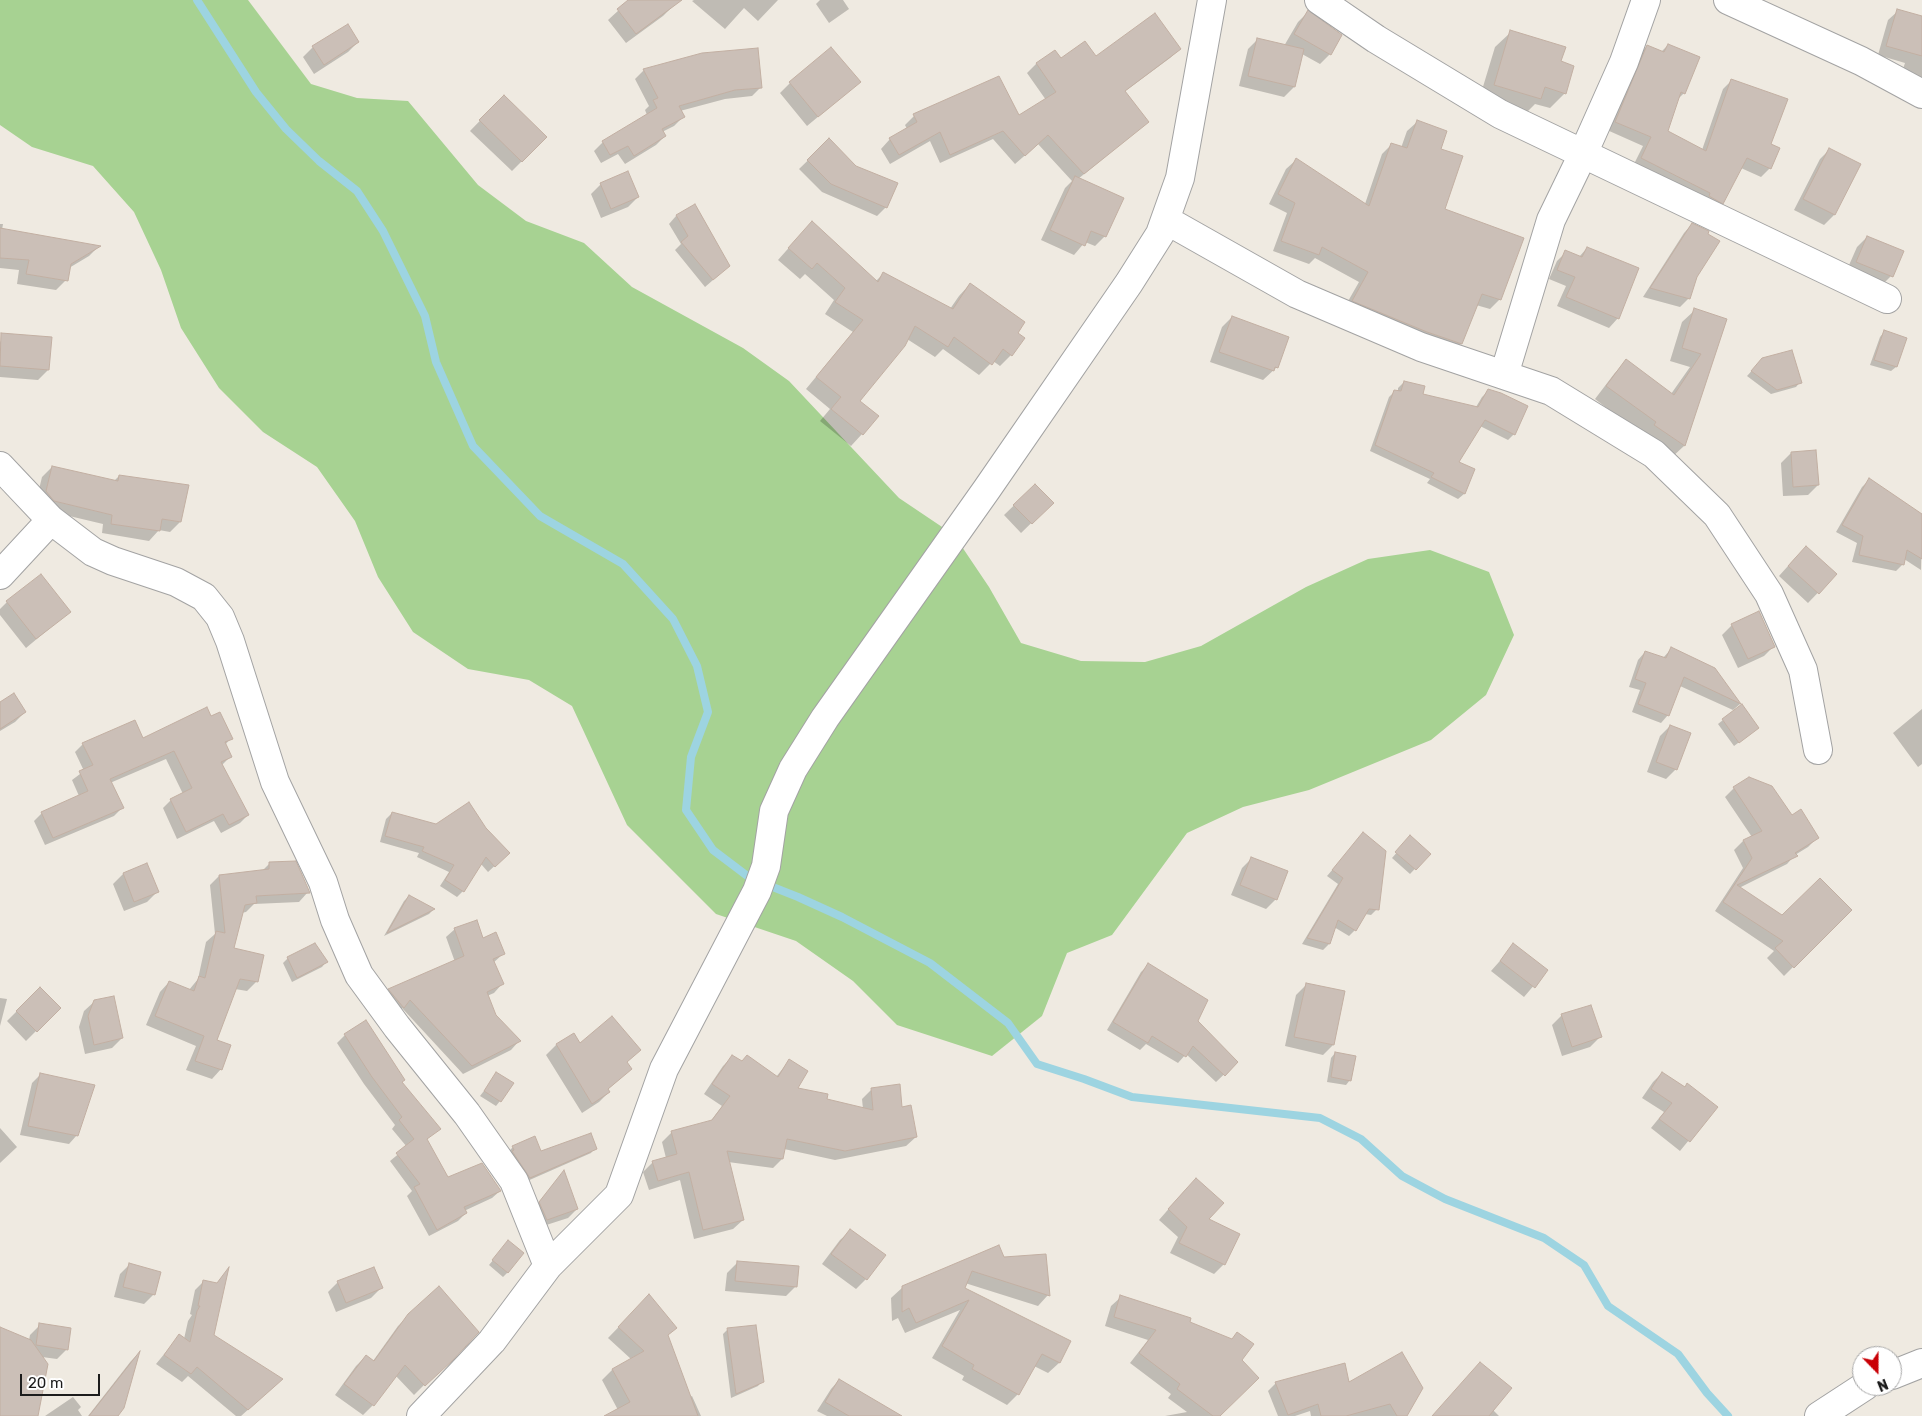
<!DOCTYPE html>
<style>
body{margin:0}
#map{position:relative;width:1922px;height:1416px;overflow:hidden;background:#efeae1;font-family:Rubik,sans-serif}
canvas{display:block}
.north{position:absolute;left:1852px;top:1346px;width:50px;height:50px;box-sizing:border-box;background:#fff;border:1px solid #a4a4a4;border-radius:50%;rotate:158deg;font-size:14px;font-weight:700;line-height:20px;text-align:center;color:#1c1c1c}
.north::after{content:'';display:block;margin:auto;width:18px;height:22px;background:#c90006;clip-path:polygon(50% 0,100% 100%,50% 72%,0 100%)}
.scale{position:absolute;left:20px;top:1374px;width:80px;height:22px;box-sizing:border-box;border:2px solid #1c1c1c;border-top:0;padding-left:6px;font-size:15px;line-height:18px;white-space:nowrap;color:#1c1c1c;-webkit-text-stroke:4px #fff;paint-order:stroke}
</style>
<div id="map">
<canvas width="1922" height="1416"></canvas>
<div class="north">N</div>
<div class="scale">20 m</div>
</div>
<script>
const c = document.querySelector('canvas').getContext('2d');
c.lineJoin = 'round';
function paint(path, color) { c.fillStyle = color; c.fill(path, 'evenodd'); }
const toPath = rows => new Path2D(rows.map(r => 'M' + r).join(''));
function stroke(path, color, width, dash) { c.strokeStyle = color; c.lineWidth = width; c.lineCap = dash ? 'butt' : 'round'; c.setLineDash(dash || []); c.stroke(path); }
const forest = toPath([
 [0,0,248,0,311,84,357,98,408,101,478,185,526,221,584,243,632,287,743,348,789,381,899,498,954,535,989,587,1021,643,1081,661,1145,662,1201,646,1306,587,1368,559,1430,550,1489,572,1514,635,1486,695,1431,740,1309,790,1243,807,1187,833,1112,935,1067,953,1042,1016,992,1056,897,1025,853,981,796,941,716,914,627,825,572,706,529,680,468,669,413,632,378,577,355,521,317,467,263,432,219,388,181,328,161,270,134,212,93,166,32,147,0,125]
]);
const shadow = toPath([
 [630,0,669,0,673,6,663,16,626,43,608,20],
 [694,0,778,0,758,21,744,8,725,29,692,1],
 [820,0,843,0,849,9,829,23,816,4],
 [1898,11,1922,18,1922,78,1903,69,1905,63,1878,55,1888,20],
 [1308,12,1341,35,1330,54,1320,64,1302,54,1294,87,1284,97,1239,86,1248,49,1258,39,1284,46,1298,22],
 [1511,32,1559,62,1565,93,1550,108,1535,104,1525,114,1479,100,1495,47],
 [358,42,348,52,314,74,303,57,313,47],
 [1668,45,1684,93,1677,100,1666,132,1702,150,1723,89,1732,80,1770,144,1770,168,1761,177,1741,168,1722,203,1714,211,1633,166,1643,146,1607,130,1638,55,1647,46,1661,52],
 [1180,49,1170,58,1124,92,1148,122,1078,179,1105,236,1095,246,1085,242,1074,255,1041,240,1065,188,1072,181,1038,144,1015,164,993,139,940,163,930,141,890,164,881,149,890,139,907,129,905,125,914,116,1019,117,1046,100,1027,73,1036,64,1055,51,1061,60],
 [644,70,761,87,752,96,725,99,680,111,683,117,674,126,662,132,665,136,656,145,625,164,618,154,601,163,594,151,603,142,647,115,645,110,649,106,635,79],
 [790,83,849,91,807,126,780,93],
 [504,96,546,137,512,171,470,131],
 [1417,122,1439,150,1443,209,1500,299,1490,309,1476,305,1461,344,1451,353,1343,310,1359,282,1315,258,1309,264,1273,251,1287,213,1269,204,1286,169,1296,160,1365,204,1382,154,1391,145,1401,148,1407,131],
 [829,140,856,167,886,207,877,216,822,192,799,169],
 [1830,149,1859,164,1834,215,1824,225,1794,210,1820,159],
 [601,184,638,197,628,207,601,218,591,194],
 [694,206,720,274,705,287,675,250,681,244,669,224,676,216],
 [0,224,3,224,2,230,98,247,89,256,69,268,66,280,56,290,17,284,19,270,0,268],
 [1692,224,1696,277,1689,298,1680,307,1643,297,1684,233],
 [801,234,876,281,884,273,950,309,959,296,970,284,1017,333,1011,355,1000,366,993,361,979,375,943,349,935,357,907,339,858,401,862,434,851,446,820,421,830,409,806,389,853,332,825,314,834,300,805,274,800,279,778,260],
 [1867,237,1891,276,1881,286,1846,272,1857,247],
 [1587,248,1618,318,1609,328,1557,306,1566,286,1549,279,1557,261,1566,252,1579,257],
 [1695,310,1726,319,1684,446,1671,458,1595,399,1614,374,1626,361,1671,394,1690,367,1670,361,1682,322],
 [1232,317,1277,367,1263,380,1210,362,1222,327],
 [1884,332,1896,367,1891,371,1870,365,1880,337],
 [7,335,48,370,38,380,0,377,0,342],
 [1757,365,1800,382,1796,387,1771,394,1747,376],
 [1404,382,1422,395,1476,407,1482,397,1488,391,1514,434,1508,440,1480,426,1457,463,1473,469,1464,494,1458,499,1427,483,1430,479,1370,451,1389,397,1395,391,1398,392,1398,388],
 [1791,453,1818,485,1808,495,1783,496,1781,463],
 [52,467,114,481,119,476,180,522,170,532,159,530,149,541,102,533,103,524,44,510,36,502,42,477],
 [1869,480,1922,522,1921,570,1904,559,1903,564,1896,571,1852,562,1857,543,1836,532,1862,487],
 [1035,485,1052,503,1021,533,1004,515],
 [1796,557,1835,575,1808,603,1779,576],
 [7,602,69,612,26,648,0,615,0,609],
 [1732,625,1774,646,1764,656,1738,668,1722,635],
 [1671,649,1714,669,1740,704,1733,710,1680,686,1668,715,1661,723,1632,712,1640,690,1629,687,1638,660,1645,652,1663,658],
 [0,704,25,712,15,722,0,731],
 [1922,709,1922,764,1918,767,1893,733],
 [210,718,231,738,225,745,230,757,222,765,248,815,240,823,221,833,214,821,177,839,163,808,171,800,183,794,166,759,110,783,122,808,114,816,45,845,34,821,42,813,79,796,72,780,84,771,75,752,83,744,142,740],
 [1723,720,1758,728,1734,746,1718,724],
 [1670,726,1676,769,1666,779,1647,772,1660,736],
 [1749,778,1817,838,1808,847,1795,855,1787,864,1739,888,1782,917,1850,910,1784,976,1767,958,1774,951,1715,911,1743,868,1734,850,1743,841,1752,837,1725,797,1734,788],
 [392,813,502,859,488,872,481,864,463,891,457,897,440,886,449,872,417,857,419,853,380,842,386,819],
 [1358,840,1377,909,1371,915,1365,914,1355,930,1349,936,1334,927,1329,944,1323,950,1302,944,1338,884,1327,876],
 [1406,842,1429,854,1410,874,1392,858],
 [1252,858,1276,899,1266,909,1231,895,1242,868],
 [269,864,308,892,299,902,254,904,246,912,241,913,232,949,263,956,256,982,247,991,235,989,216,1041,221,1069,212,1079,186,1070,196,1046,146,1025,160,992,169,982,189,990,198,979,206,942,215,934,210,885,219,876,262,871],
 [123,874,157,892,147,902,124,911,113,884],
 [409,896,433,910,429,914,384,936,404,901],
 [455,929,483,939,503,954,493,963,502,984,494,993,487,996,495,1016,519,1041,511,1050,463,1074,402,1008,395,1015,381,998,389,990,455,962,446,937],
 [1514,945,1547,970,1524,997,1491,971],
 [288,958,326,962,322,967,292,982,283,963],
 [1148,965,1196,1022,1237,1062,1216,1082,1186,1054,1178,1063,1146,1044,1140,1050,1107,1030,1141,972],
 [1306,985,1333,1045,1323,1055,1285,1046,1296,995],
 [40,988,59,1008,26,1041,7,1021],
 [0,998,7,999,0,1026],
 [95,1001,122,1038,112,1048,85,1054,79,1027,84,1011],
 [1562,1015,1600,1037,1590,1047,1562,1056,1552,1025],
 [365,1022,401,1082,439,1129,426,1140,447,1179,500,1191,492,1198,464,1211,466,1213,458,1221,429,1236,407,1196,412,1191,390,1161,407,1147,392,1129,395,1125,364,1084,337,1043,345,1035],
 [574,1035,580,1045,626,1063,631,1069,607,1090,609,1092,599,1102,582,1113,546,1055,556,1045],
 [1335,1053,1350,1080,1346,1085,1327,1082,1331,1058],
 [733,1056,741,1062,776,1077,789,1061,796,1088,826,1100,863,1109,862,1099,871,1090,901,1108,916,1137,906,1146,835,1160,784,1149,782,1159,773,1168,728,1162,743,1220,733,1229,694,1239,680,1180,649,1190,643,1172,653,1162,666,1158,662,1142,672,1132,710,1122,722,1106,704,1094,723,1066],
 [1662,1073,1716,1107,1680,1151,1651,1128,1664,1112,1642,1098,1653,1082],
 [41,1074,77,1135,69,1144,20,1135,32,1083],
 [497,1074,500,1101,496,1106,480,1096],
 [0,1128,17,1147,0,1163],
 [513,1147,541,1153,595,1148,591,1153,525,1182,508,1152],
 [556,1181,577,1209,568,1218,537,1228,531,1212],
 [1186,1189,1207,1220,1224,1264,1214,1274,1170,1253,1178,1237,1159,1220],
 [850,1231,866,1279,856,1289,822,1264,840,1240],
 [504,1247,508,1272,503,1277,489,1265],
 [1004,1259,1048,1295,1038,1306,965,1283,963,1288,1070,1342,1059,1363,1048,1373,1034,1366,1018,1394,1007,1405,962,1380,964,1376,932,1358,960,1310,905,1333,898,1318,892,1321,891,1298,903,1287],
 [737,1263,796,1286,786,1296,725,1291,727,1273],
 [130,1264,154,1294,144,1304,114,1297,120,1274],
 [227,1271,213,1336,272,1388,241,1416,236,1416,188,1376,182,1382,156,1364,179,1336,184,1339,188,1321,192,1315,190,1314,195,1290,204,1281,216,1284],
 [338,1282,381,1288,371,1298,336,1312,328,1292],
 [1121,1297,1231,1340,1237,1334,1240,1360,1219,1416,1165,1416,1187,1412,1168,1398,1171,1394,1130,1363,1148,1340,1105,1326,1111,1306],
 [639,1306,676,1328,667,1336,690,1397,692,1396,701,1416,606,1416,618,1410,602,1380,612,1370,631,1359,608,1338],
 [409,1315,477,1332,414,1395,395,1375,373,1405,363,1415,335,1395,356,1366,366,1356,373,1361,398,1326],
 [40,1325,67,1349,57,1359,42,1357,37,1416,0,1416,0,1328,29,1340,30,1335],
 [728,1329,762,1381,758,1386,731,1398,723,1334],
 [1401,1353,1405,1416,1311,1416,1310,1411,1295,1416,1278,1416,1268,1391,1276,1383,1349,1384],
 [137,1355,113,1416,88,1416,131,1361],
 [839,1380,900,1416,827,1416,817,1411,831,1389],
 [73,1397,81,1407,78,1410,82,1416,45,1416],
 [1493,1410,1499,1416,1433,1416]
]);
const stream = toPath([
 [197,0,256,92,286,129,319,161,357,191,383,231,425,316,436,362,473,446,540,516,623,564,673,619,697,666,708,712,691,757,686,810,713,850,750,878,798,897,842,917,930,963,1008,1023,1037,1064,1084,1079,1132,1097,1320,1118,1361,1139,1402,1176,1445,1199,1544,1238,1584,1265,1608,1306,1678,1354,1707,1393,1728,1416]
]);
const building = toPath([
 [628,0,682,0,636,34,617,9,628,0],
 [1897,9,1922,16,1922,56,1886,46,1897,9],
 [1308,10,1342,35,1331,55,1294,34,1308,10],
 [1155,13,1181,49,1125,91,1149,122,1084,174,1048,135,1025,156,1003,131,950,155,940,132,899,155,889,138,917,122,913,114,999,76,1019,115,1056,92,1036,63,1055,50,1061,58,1085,41,1096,56,1155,13],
 [348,24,359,42,324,65,312,46,348,24],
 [1510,30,1566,47,1561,61,1574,66,1566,94,1545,87,1541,99,1494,85,1510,30],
 [1257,38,1304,49,1295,87,1248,76,1257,38],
 [1668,44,1700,57,1685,94,1681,92,1668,131,1706,151,1731,79,1788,99,1771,144,1780,148,1771,169,1747,158,1723,204,1709,196,1710,193,1641,158,1651,137,1615,122,1647,45,1664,52,1668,44],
 [831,47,861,82,818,117,789,82,831,47],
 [758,48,762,88,735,90,679,106,685,117,662,129,666,136,634,156,628,146,610,155,602,141,657,108,653,100,658,98,643,69,702,53,758,48],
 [504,95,547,137,522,162,479,120,504,95],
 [1417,120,1447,131,1441,149,1463,156,1445,209,1524,238,1501,300,1482,294,1462,344,1427,332,1352,301,1368,272,1322,247,1319,255,1281,241,1295,203,1278,194,1296,158,1369,206,1391,143,1407,148,1417,120],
 [829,138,856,166,898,183,887,208,831,184,807,160,829,138],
 [1829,148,1861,164,1835,215,1803,199,1829,148],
 [628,171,639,197,611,209,600,183,628,171],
 [1075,176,1124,198,1106,237,1091,231,1085,246,1050,230,1075,176],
 [695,204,730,266,713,280,681,242,688,236,676,215,695,204],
 [812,221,878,282,883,272,953,309,970,283,1025,322,1018,333,1025,338,1012,356,1003,349,992,365,954,337,948,347,915,326,905,346,860,401,879,416,863,435,831,409,841,397,816,377,863,320,835,302,845,288,817,263,812,269,788,248,812,221],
 [1692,223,1709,231,1708,234,1720,241,1697,277,1690,299,1650,288,1692,223],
 [0,228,101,246,71,264,68,281,26,274,29,260,0,258,0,228],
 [1867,236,1904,251,1893,277,1856,262,1867,236],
 [1587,247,1639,268,1619,319,1566,297,1575,277,1557,270,1565,250,1582,257,1587,247],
 [1694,308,1727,319,1685,446,1654,425,1656,422,1606,386,1626,359,1674,395,1701,354,1682,348,1694,308],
 [1232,316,1289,337,1278,368,1275,367,1274,371,1219,352,1232,316],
 [1884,330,1907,338,1897,367,1874,360,1884,330],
 [1,333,52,337,49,370,0,366,1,333],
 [1792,350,1802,383,1777,390,1751,371,1762,358,1792,350],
 [1404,381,1425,386,1423,394,1478,407,1488,389,1501,393,1528,406,1515,435,1485,420,1459,462,1475,469,1465,494,1431,477,1434,473,1375,445,1394,390,1401,391,1404,381],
 [1816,450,1819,485,1793,487,1791,452,1816,450],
 [52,466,118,481,119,475,189,485,181,522,162,519,160,531,111,524,112,515,54,501,46,491,52,466],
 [1869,478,1922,514,1922,559,1907,550,1904,565,1859,555,1863,536,1842,525,1869,478],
 [1035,484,1054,503,1032,524,1013,505,1035,484],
 [1806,546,1837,574,1819,594,1788,566,1806,546],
 [41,574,71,612,36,639,6,601,41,574],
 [1759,611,1775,647,1748,659,1731,624,1759,611],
 [1671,647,1715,668,1741,704,1684,677,1669,716,1638,704,1646,683,1635,679,1645,651,1666,658,1671,647],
 [14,693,26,712,0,729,0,702,14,693],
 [1742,704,1759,728,1739,743,1722,719,1742,704],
 [207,707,211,716,220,712,233,739,225,742,232,757,221,762,249,815,229,825,223,814,186,832,170,799,192,788,174,751,110,779,124,808,53,838,41,812,88,791,79,771,93,765,82,743,135,720,143,738,207,707],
 [1670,725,1691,733,1677,770,1656,762,1670,725],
 [1749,777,1772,786,1792,815,1801,809,1819,838,1795,853,1798,856,1737,885,1782,915,1820,878,1852,910,1794,968,1775,948,1783,941,1723,902,1752,858,1743,840,1762,831,1733,787,1749,777],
 [469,802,486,828,510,853,495,867,486,857,464,892,445,880,454,865,422,851,424,847,385,836,392,812,436,824,469,802],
 [1363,832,1386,851,1379,910,1369,909,1356,931,1338,920,1330,944,1307,938,1343,878,1332,870,1363,832],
 [1410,835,1431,854,1416,870,1395,852,1410,835],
 [1251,857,1288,871,1277,900,1240,885,1251,857],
 [296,861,310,893,256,896,257,903,245,905,234,948,264,955,258,982,240,979,217,1040,231,1045,222,1070,195,1061,204,1036,155,1016,169,981,194,991,199,976,205,978,216,931,225,933,219,875,269,869,269,862,296,861],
 [147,863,159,892,134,902,123,873,147,863],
 [409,895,435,909,387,933,409,895],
 [477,920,483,938,496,932,505,954,493,959,504,984,487,992,496,1015,521,1041,472,1066,410,1000,404,1008,388,989,464,956,454,928,477,920],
 [315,943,328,962,297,978,287,957,315,943],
 [1513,943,1548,970,1535,988,1500,961,1513,943],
 [1148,963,1208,1000,1198,1021,1238,1062,1225,1076,1193,1046,1186,1057,1152,1036,1148,1043,1113,1022,1148,963],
 [1306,983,1345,991,1334,1045,1294,1037,1306,983],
 [40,987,61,1008,37,1032,16,1011,40,987],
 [114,996,123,1038,94,1045,88,1016,94,1000,114,996],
 [1591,1005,1602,1037,1572,1047,1561,1014,1591,1005],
 [612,1016,641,1050,627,1062,632,1069,608,1089,610,1092,592,1104,556,1044,574,1033,580,1043,612,1016],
 [366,1020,405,1080,402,1082,441,1129,427,1139,448,1177,482,1163,501,1191,464,1207,467,1213,437,1230,414,1187,420,1184,396,1153,414,1139,399,1120,402,1117,372,1077,344,1034,366,1020],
 [1335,1052,1356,1056,1351,1081,1331,1077,1335,1052],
 [732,1055,742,1061,747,1055,778,1077,789,1059,808,1071,798,1088,828,1094,827,1099,873,1110,871,1088,900,1084,902,1107,911,1105,917,1137,845,1151,787,1139,783,1159,727,1151,744,1220,703,1230,689,1172,658,1181,652,1161,677,1154,671,1131,712,1120,730,1096,712,1084,732,1055],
 [496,1072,514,1083,501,1102,484,1091,496,1072],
 [1662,1072,1685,1087,1687,1083,1718,1107,1690,1142,1659,1119,1672,1103,1651,1089,1662,1072],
 [40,1073,95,1085,78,1136,28,1126,40,1073],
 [591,1133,597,1149,530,1178,512,1151,514,1150,512,1146,535,1136,541,1151,591,1133],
 [564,1170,578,1209,547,1220,539,1202,564,1170],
 [1196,1178,1224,1203,1209,1219,1240,1234,1225,1265,1179,1243,1187,1227,1168,1209,1196,1178],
 [850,1229,886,1255,867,1280,831,1254,850,1229],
 [508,1240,524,1253,508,1273,492,1260,508,1240],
 [999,1245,1004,1257,1046,1254,1050,1296,972,1271,965,1288,1071,1341,1060,1363,1042,1354,1019,1395,972,1369,974,1365,942,1346,969,1300,916,1323,909,1308,902,1312,902,1286,999,1245],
 [737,1261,799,1266,797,1287,735,1281,737,1261],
 [129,1263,161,1272,155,1295,123,1287,129,1263],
 [229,1267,214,1335,283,1379,248,1410,197,1367,191,1374,164,1355,179,1334,190,1342,197,1311,200,1306,198,1306,203,1280,217,1283,229,1267],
 [374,1267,383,1288,346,1303,337,1281,374,1267],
 [439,1286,479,1332,452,1361,425,1386,405,1365,374,1406,344,1384,366,1355,374,1361,408,1314,439,1286],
 [649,1294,677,1328,668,1335,698,1416,604,1416,630,1402,612,1369,644,1351,618,1327,649,1294],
 [1120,1295,1191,1318,1190,1322,1232,1339,1237,1332,1254,1344,1242,1360,1259,1378,1220,1416,1213,1416,1177,1389,1180,1384,1139,1353,1156,1330,1114,1317,1120,1295],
 [39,1323,71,1328,68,1350,36,1345,39,1323],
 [756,1325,764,1382,736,1394,727,1328,756,1325],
 [0,1327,31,1340,48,1364,38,1416,0,1416,0,1327],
 [140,1351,124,1408,118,1416,89,1416,140,1351],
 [1402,1352,1423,1388,1407,1416,1397,1416,1390,1404,1346,1416,1321,1416,1318,1404,1288,1415,1275,1382,1345,1363,1349,1382,1402,1352],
 [1480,1362,1512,1388,1489,1416,1432,1416,1480,1362],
 [839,1379,902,1416,849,1416,825,1402,839,1379]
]);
const minor = toPath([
 [1319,0,1376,39,1500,114,1887,299],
 [1728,0,1861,61,1922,94],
 [1166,220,1297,294,1421,347,1551,391,1654,454,1717,515,1769,594,1803,670,1818,750],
 [1504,375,1551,220,1583,154,1624,62,1646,0],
 [0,466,51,520,93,552,113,561,176,582,204,597,220,617,230,641,275,782,323,882,335,920,359,975,397,1027,467,1114,514,1181,548,1266],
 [0,575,51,520],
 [1892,1375,1922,1363],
 [421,1416,492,1341,548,1266,619,1195,664,1069,757,891,766,866,774,811,793,769,825,718,987,489,1129,283,1160,234,1180,178,1212,0],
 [1819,1416,1865,1386]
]);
paint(forest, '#a7d292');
paint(shadow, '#0003');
stroke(stream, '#9dd4e1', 8);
paint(building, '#cbbfb7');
stroke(building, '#c2afa2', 1);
stroke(minor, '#a3a3a3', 30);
stroke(minor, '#fff', 28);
</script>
